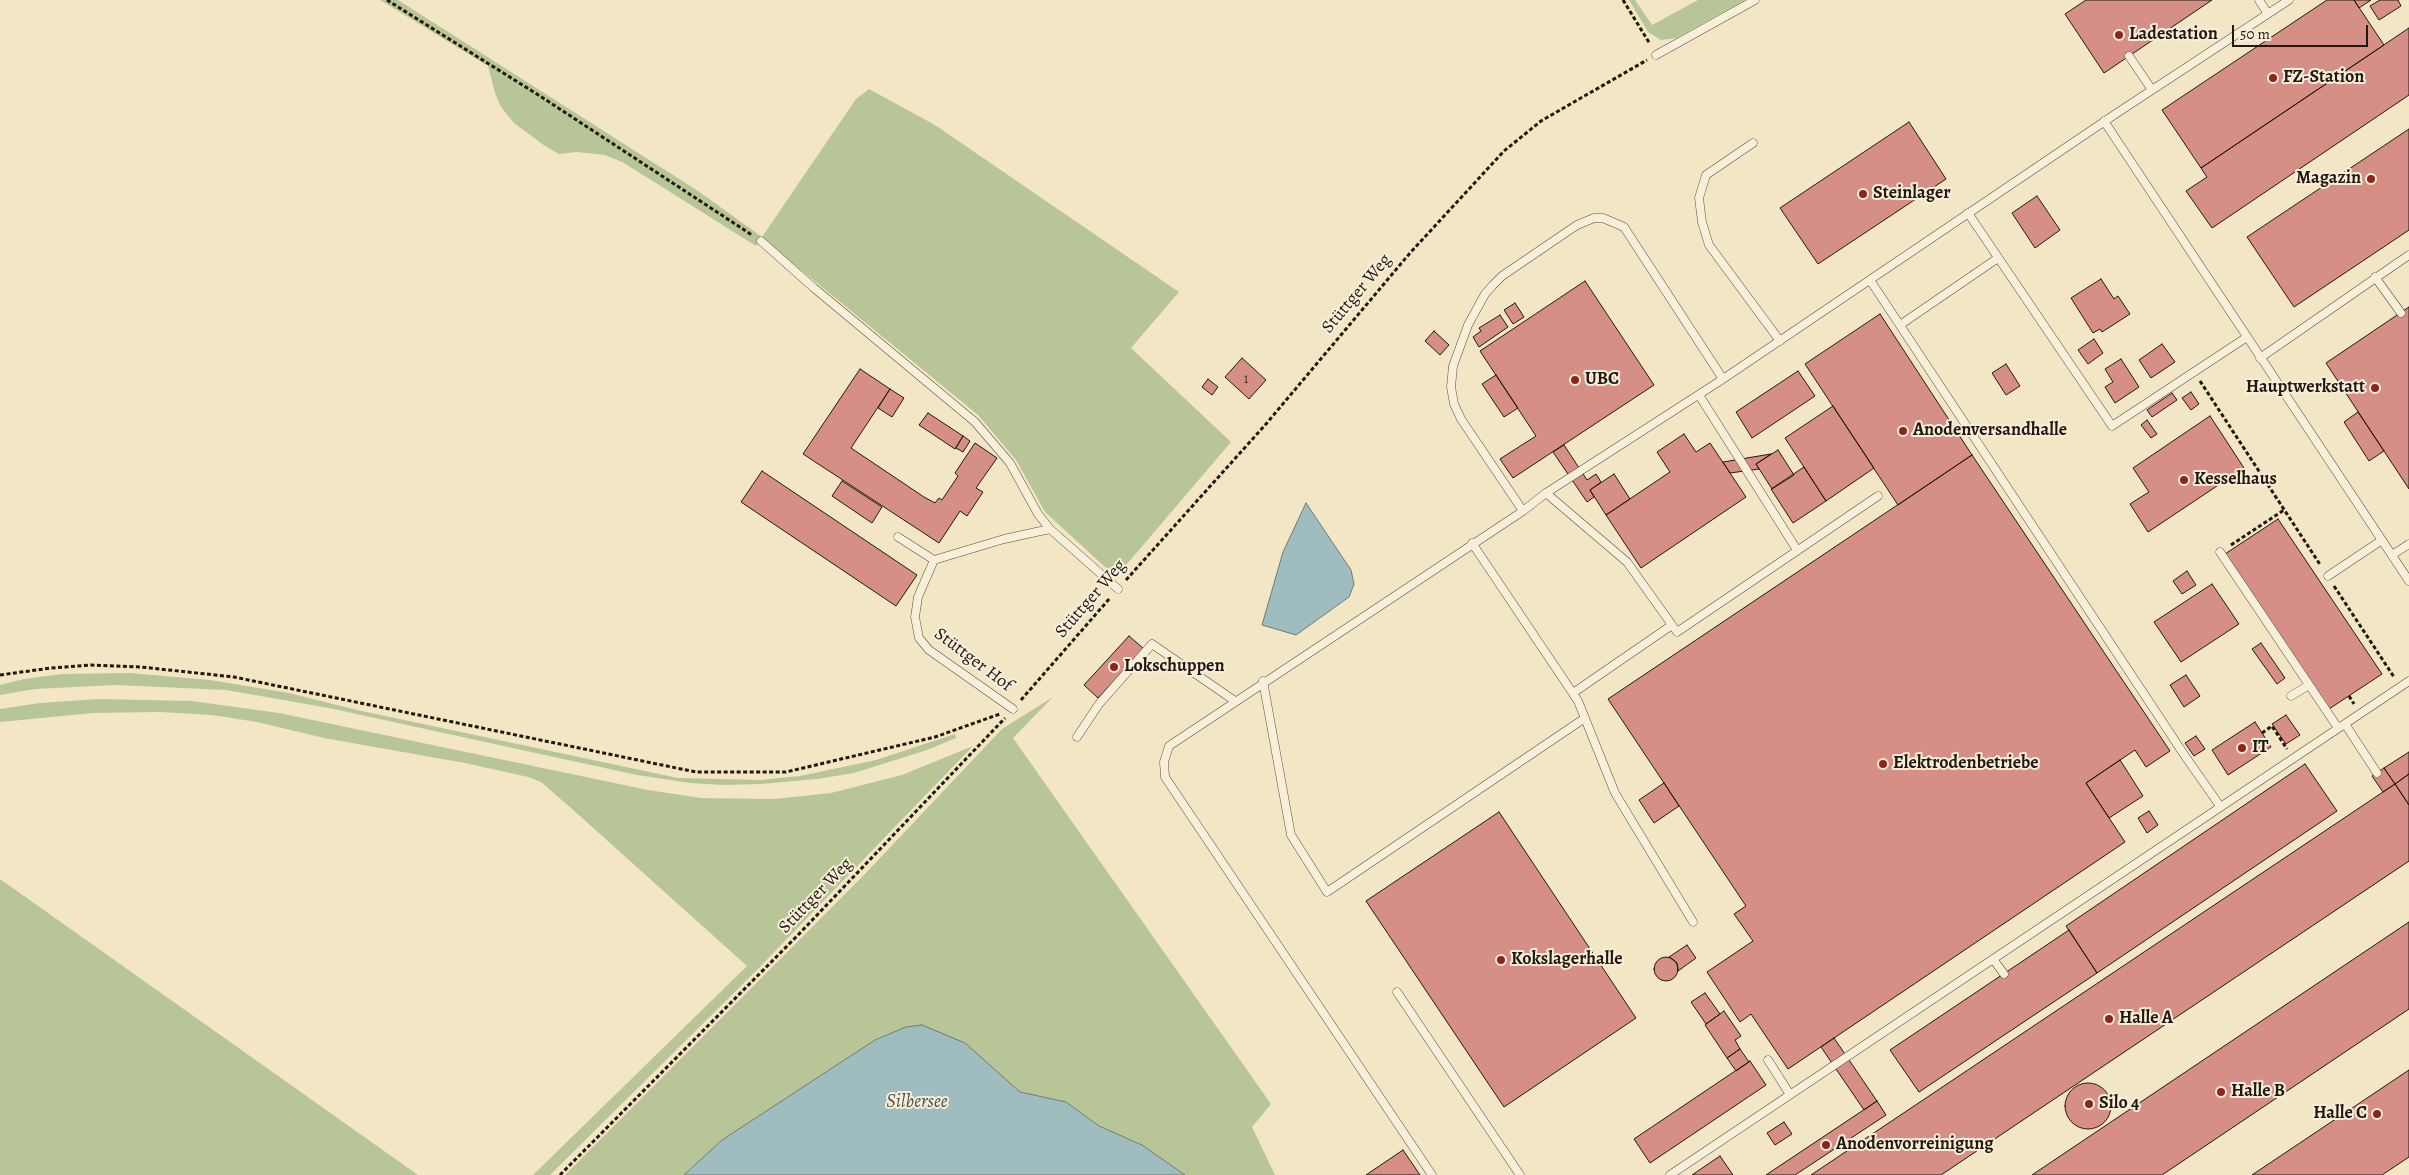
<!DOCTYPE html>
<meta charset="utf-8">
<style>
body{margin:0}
#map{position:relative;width:2409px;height:1175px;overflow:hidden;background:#f3e6c5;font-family:Alegreya,serif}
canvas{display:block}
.scale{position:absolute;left:2232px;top:25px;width:136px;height:22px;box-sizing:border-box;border:2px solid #231811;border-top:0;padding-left:6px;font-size:15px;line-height:18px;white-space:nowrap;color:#231811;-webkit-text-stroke:4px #f7efd9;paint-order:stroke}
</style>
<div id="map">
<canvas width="2409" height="1175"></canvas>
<div class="scale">50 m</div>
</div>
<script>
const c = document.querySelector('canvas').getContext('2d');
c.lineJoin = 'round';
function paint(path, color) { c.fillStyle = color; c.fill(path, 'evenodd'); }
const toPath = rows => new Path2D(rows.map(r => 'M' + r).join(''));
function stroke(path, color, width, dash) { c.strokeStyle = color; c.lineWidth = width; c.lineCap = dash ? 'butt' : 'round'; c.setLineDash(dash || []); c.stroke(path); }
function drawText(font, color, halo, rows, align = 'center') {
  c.font = font + ' Alegreya,serif'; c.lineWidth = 4; c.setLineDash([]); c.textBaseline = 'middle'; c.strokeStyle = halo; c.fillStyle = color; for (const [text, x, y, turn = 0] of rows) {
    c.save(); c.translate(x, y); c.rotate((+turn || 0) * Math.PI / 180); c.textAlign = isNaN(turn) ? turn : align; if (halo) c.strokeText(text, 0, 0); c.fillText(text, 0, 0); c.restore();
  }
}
const green = toPath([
 [380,0,398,0,698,191,762,237,856,99,869,89,935,125,1179,292,1131,348,1231,442,1116,577,1045,512,1016,460,978,415,762,238,756,246,624,163,605,155,577,152,559,154,545,146,514,123,501,107,495,93,488,66],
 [1629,0,1635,0,1652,25,1698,0,1745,0,1676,38,1661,40,1648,32],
 [130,673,210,680,289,693,357,710,678,778,760,780,800,776,876,760,955,734,956,738,927,750,854,773,817,779,761,784,722,785,690,783,637,775,329,708,226,690,116,685,35,689,0,695,0,685,24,679,62,674],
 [1053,697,1013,738,1271,1104,1252,1127,1275,1175,1185,1175,1142,1145,1099,1126,1066,1102,1020,1092,1001,1077,906,1027,875,1040,722,1140,684,1175,565,1175,862,877,1002,729],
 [97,699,192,701,279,713,648,790,701,798,774,799,831,793,902,775,973,746,754,973,550,1175,533,1175,747,966,571,808,541,782,528,777,465,763,324,738,257,722,212,715,160,712,93,713,0,722,0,709,40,703],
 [0,879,418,1175,0,1175]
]);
const water = toPath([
 [1306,503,1351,570,1354,584,1349,597,1296,635,1262,625,1283,552,1306,503],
 [922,1025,965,1043,1020,1092,1066,1102,1099,1126,1142,1145,1185,1175,684,1175,722,1140,875,1040,906,1027,922,1025]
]);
const building = toPath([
 [2086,0,2212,0,2104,73,2065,14,2086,0],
 [2327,0,2354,0,2384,45,2201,168,2162,110,2327,0],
 [2354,0,2371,0,2359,8,2354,0],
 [2380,0,2398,0,2401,6,2379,20,2370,6,2380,0],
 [2409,28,2409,95,2212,228,2186,191,2207,177,2201,168,2409,28],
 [1909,122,1946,179,1818,264,1780,208,1909,122],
 [2409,129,2409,230,2294,307,2247,237,2409,129],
 [2037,196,2060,230,2035,248,2012,213,2037,196],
 [2101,279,2114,299,2118,296,2130,314,2102,332,2100,329,2093,333,2071,298,2101,279],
 [1585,281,1654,385,1513,478,1500,459,1536,436,1480,351,1585,281],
 [1515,303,1524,317,1513,324,1504,310,1515,303],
 [2409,307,2409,489,2326,363,2409,307],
 [1880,314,1972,455,1898,505,1805,364,1880,314],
 [1500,315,1508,327,1479,347,1473,337,1481,331,1479,328,1500,315],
 [1434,331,1449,345,1440,355,1425,341,1434,331],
 [2094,339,2103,353,2088,364,2078,350,2094,339],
 [2162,344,2175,362,2151,378,2139,360,2162,344],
 [1242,358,1266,380,1249,399,1225,377,1242,358],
 [2121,359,2139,387,2115,403,2105,387,2113,382,2105,369,2121,359],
 [2006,364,2020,386,2006,395,1992,373,2006,364],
 [860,369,890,389,851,448,924,497,935,503,939,498,942,500,958,476,955,473,975,443,997,458,976,488,983,492,967,516,960,511,939,543,803,454,860,369],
 [1798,371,1815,396,1752,438,1736,412,1798,371],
 [1496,375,1518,408,1504,417,1482,384,1496,375],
 [1208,379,1218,387,1212,395,1202,387,1208,379],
 [890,389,904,398,892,417,878,408,890,389],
 [2191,392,2199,404,2191,410,2182,398,2191,392],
 [2172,393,2177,400,2152,417,2147,410,2172,393],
 [1833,406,1874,468,1826,501,1785,438,1833,406],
 [2358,412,2384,451,2369,461,2344,422,2358,412],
 [928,413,963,436,955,449,919,425,928,413],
 [2210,416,2244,468,2148,532,2130,504,2149,492,2133,468,2210,416],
 [2147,420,2157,434,2151,438,2141,425,2147,420],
 [1684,434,1696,452,1710,443,1746,497,1641,568,1606,515,1670,472,1657,452,1684,434],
 [963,436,970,441,963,452,956,448,963,436],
 [1564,445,1587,480,1596,474,1601,482,1590,490,1594,497,1587,502,1553,452,1564,445],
 [1778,450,1794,475,1772,489,1756,464,1778,450],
 [1771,454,1756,464,1759,469,1730,473,1723,462,1771,454],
 [1972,455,2170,751,2146,767,2135,750,2086,783,2125,842,1788,1069,1751,1014,1740,1022,1707,972,1753,941,1734,914,1746,906,1608,699,1972,455],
 [1804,467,1826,501,1793,523,1771,489,1804,467],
 [762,471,917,575,896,606,741,502,762,471],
 [1614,474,1630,499,1606,515,1590,490,1614,474],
 [842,481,882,507,872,523,832,496,842,481],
 [2278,519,2382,674,2329,709,2225,554,2278,519],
 [2187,571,2196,585,2182,594,2173,581,2187,571],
 [2212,584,2239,624,2181,662,2154,622,2212,584],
 [1129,636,1144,649,1098,698,1084,685,1129,636],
 [2261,643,2285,678,2277,684,2252,649,2261,643],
 [2186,675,2200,696,2184,707,2170,685,2186,675],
 [2286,715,2300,735,2286,744,2272,724,2286,715],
 [2255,722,2271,747,2228,775,2212,750,2255,722],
 [2196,736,2205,749,2194,756,2185,743,2196,736],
 [2409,752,2409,774,2395,784,2384,768,2409,752],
 [2120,760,2143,796,2109,818,2086,783,2120,760],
 [2305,764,2337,811,2097,973,2066,926,2305,764],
 [2384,768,2395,784,2383,792,2372,776,2384,768],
 [2409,774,2409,805,2395,784,2409,774],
 [1664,783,1679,806,1654,823,1639,800,1664,783],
 [2395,784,2409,805,2409,861,1941,1175,1811,1175,2395,784],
 [2149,811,2158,825,2147,833,2138,818,2149,811],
 [1499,812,1636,1018,1504,1107,1366,901,1499,812],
 [2409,922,2409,1009,2162,1175,2032,1175,2409,922],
 [2069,930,2097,973,1919,1092,1890,1050,2069,930],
 [1687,945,1696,958,1678,971,1677,963,1669,957,1687,945],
 '1654 969a12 12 0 1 1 24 0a12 12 0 1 1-24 0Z',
 [1705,993,1720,1014,1706,1024,1691,1002,1705,993],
 [1724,1011,1741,1036,1735,1040,1740,1049,1727,1058,1705,1025,1724,1011],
 [1834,1038,1877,1101,1864,1110,1821,1047,1834,1038],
 [1740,1049,1749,1062,1736,1071,1727,1058,1740,1049],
 [1750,1061,1766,1085,1650,1163,1634,1139,1750,1061],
 [2409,1070,2409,1157,2382,1175,2252,1175,2409,1070],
 '2065 1106a23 23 0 1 1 46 0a23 23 0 1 1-46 0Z',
 [1877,1101,1886,1115,1795,1175,1766,1175,1877,1101],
 [1784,1122,1792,1134,1775,1145,1767,1133,1784,1122],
 [1403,1150,1420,1175,1366,1175,1403,1150],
 [1720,1156,1733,1175,1692,1175,1720,1156]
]);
const path = toPath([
 [387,0,540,96,752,235],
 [1623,0,1650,44],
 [2200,381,2321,566],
 [2231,545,2284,510],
 [1126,580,1266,424,1410,253,1504,151,1541,121,1647,60],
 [2334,586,2394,677],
 [0,675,51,668,91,665,141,667,234,677,696,772,786,772,935,737,1000,714],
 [2349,696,2354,704],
 [1021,700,1110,598],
 [2262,733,2272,726,2287,749],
 [560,1175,798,935,1005,718]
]);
const service = toPath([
 [2259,0,2268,14],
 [1656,55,1755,0],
 [2129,56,2152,90],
 [2104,121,2409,581],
 [1753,143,1706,175,1699,198,1702,222,1709,245,1780,341],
 [1968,213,2112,426,2247,337],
 [761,241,814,288,975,422,1010,463,1038,514,1050,529,1118,589],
 [2375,277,2401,313],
 [1870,280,2185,756,2220,806],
 [1900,325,1998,258],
 [2260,358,2409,255],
 [1699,395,1797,550],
 [1546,493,1627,562,1677,632,1878,496],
 [1523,511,1461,419,1454,404,1451,387,1453,366,1468,325,1485,294,1493,285,1502,276,1577,225,1594,218,1603,218,1624,227,1723,379],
 [898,537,934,560,918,597,915,617,919,638,929,650,1013,709],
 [1472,543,1578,701,1615,793,1693,922],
 [2220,552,2338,728],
 [2392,555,2409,544],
 [934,560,1004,539,1050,529],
 [2328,576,2382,540],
 [1263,681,1291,835,1327,892,1585,718],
 [1573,693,1672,625],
 [2291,696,2309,685],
 [2345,724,2377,773],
 [1077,737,1099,704,1152,644,1235,701],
 [1993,959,2004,974],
 [1397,992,1520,1175],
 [1768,1060,1789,1093],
 [1432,1175,1165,777,1164,762,1169,746,1523,511,1546,493,1723,379,2117,113,2289,0],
 [1670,1175,2409,681]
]);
const markers = [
 [2119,35,5,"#8f2418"],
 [2273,78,5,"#8f2418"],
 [2371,179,5,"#8f2418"],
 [1863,194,5,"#8f2418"],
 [1575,380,5,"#8f2418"],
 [2375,388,5,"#8f2418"],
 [1903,431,5,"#8f2418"],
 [2184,480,5,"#8f2418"],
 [1114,667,5,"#8f2418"],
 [2242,748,5,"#8f2418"],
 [1883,764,5,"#8f2418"],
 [1501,960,5,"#8f2418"],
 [2109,1019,5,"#8f2418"],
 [2221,1092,5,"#8f2418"],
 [2089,1104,5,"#8f2418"],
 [2377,1114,5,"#8f2418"],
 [1826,1145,5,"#8f2418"]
];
const numberNames = [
 ["1",1246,379]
];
const poiNames = [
 ["Ladestation",2129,35],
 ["FZ-Station",2283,78],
 ["Magazin",2361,179,"right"],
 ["Steinlager",1873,194],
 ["UBC",1585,380],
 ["Hauptwerkstatt",2365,388,"right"],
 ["Anodenversandhalle",1913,431],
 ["Kesselhaus",2194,480],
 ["Lokschuppen",1124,667],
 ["IT",2252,748],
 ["Elektrodenbetriebe",1893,764],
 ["Kokslagerhalle",1511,960],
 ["Halle A",2119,1019],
 ["Halle B",2231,1092],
 ["Silo 4",2099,1104],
 ["Halle C",2367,1114,"right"],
 ["Anodenvorreinigung",1836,1145]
];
const streetNames = [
 ["Stüttger Weg",1357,294,-50],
 ["Stüttger Weg",1091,599,-49],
 ["Stüttger Hof",973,660,37],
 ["Stüttger Weg",816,896,-46]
];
const waterNames = [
 ["Silbersee",917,1102]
];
paint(green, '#b8c697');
paint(water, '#9fbdbe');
stroke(water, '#6d7b79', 1);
paint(building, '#d68f86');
stroke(building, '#231811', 1);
stroke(service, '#574c3e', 9);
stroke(path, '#231811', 3, [4, 2.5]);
stroke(service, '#f7efd9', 8);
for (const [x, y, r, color] of markers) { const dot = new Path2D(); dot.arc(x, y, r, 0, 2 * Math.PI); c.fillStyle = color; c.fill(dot); stroke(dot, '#f7efd9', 2); }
drawText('15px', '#50362e', null, numberNames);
drawText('bold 18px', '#231811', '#f7efd9', poiNames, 'left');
drawText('18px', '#231811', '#f7efd9', streetNames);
drawText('italic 19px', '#4e524e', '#f7efd9', waterNames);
</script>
